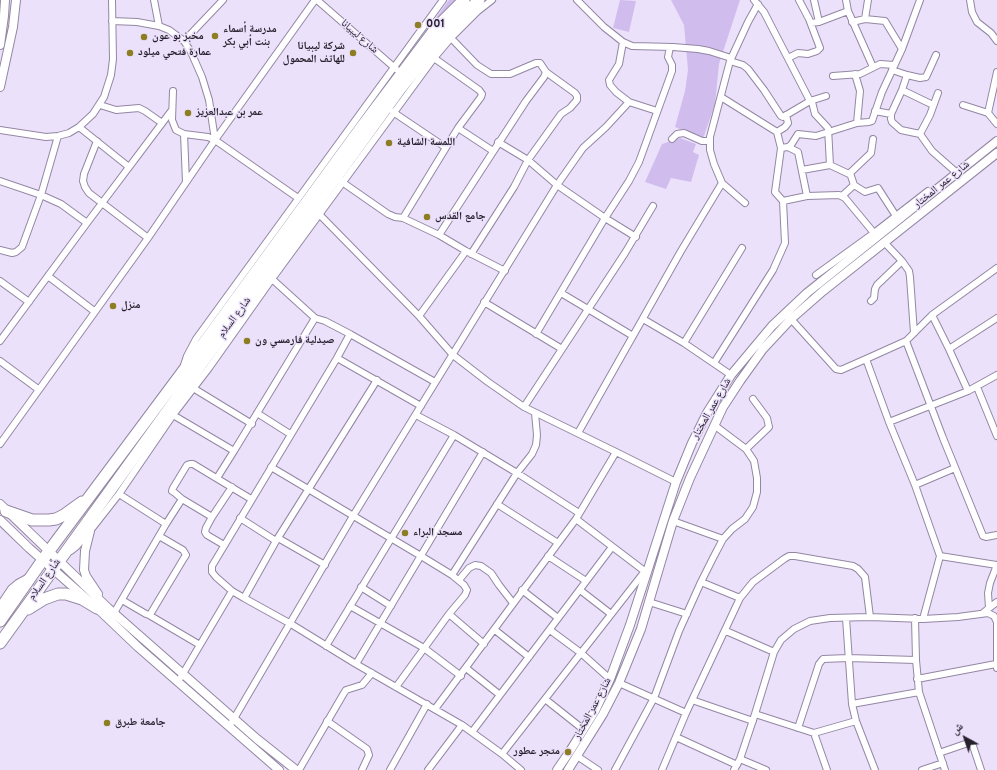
<!DOCTYPE html>
<meta charset="utf-8">
<style>
body{margin:0}
#map{position:relative;width:997px;height:770px;overflow:hidden;background:#ece1fb;font-family:Overpass,"Noto Naskh Arabic",sans-serif}
canvas{display:block}
.north{position:absolute;left:945px;top:718px;width:40px;height:40px;-webkit-text-stroke:3px #ece1fb;paint-order:stroke;rotate:320deg;font-size:11px;font-weight:700;line-height:16px;text-align:center;color:#26212c}
.north::after{content:'';display:block;margin:auto;width:14px;height:18px;background:#26212c;clip-path:polygon(50% 0,100% 100%,50% 72%,0 100%)}
</style>
<div id="map">
<canvas width="997" height="770"></canvas>
<div class="north">ش</div>
</div>
<script>
const c = document.querySelector('canvas').getContext('2d');
c.lineJoin = 'round';
function paint(path, color) { c.fillStyle = color; c.fill(path, 'evenodd'); }
const toPath = rows => new Path2D(rows.map(r => 'M' + r).join(''));
function stroke(path, color, width, dash) { c.strokeStyle = color; c.lineWidth = width; c.lineCap = dash ? 'butt' : 'round'; c.setLineDash(dash || []); c.stroke(path); }
function drawText(font, color, halo, rows, align = 'center') {
  c.font = font + ' Overpass,"Noto Naskh Arabic",sans-serif'; c.lineWidth = 3; c.setLineDash([]); c.textBaseline = 'middle'; c.strokeStyle = halo; c.fillStyle = color; for (const [text, x, y, turn = 0] of rows) {
    c.save(); c.translate(x, y); c.rotate((+turn || 0) * Math.PI / 180); c.textAlign = isNaN(turn) ? turn : align; if (halo) c.strokeText(text, 0, 0); c.fillText(text, 0, 0); c.restore();
  }
}
const green = toPath([
 [449,0,459,0,422,37],
 [620,0,636,1,629,32,613,28],
 [671,0,740,0,719,64,715,104,703,139,675,127,685,91,688,70,684,25],
 [680,138,696,144,693,152,699,155,691,182,671,178,666,189,645,182,662,144]
]);
const minor = toPath([
 [154,0,159,26],
 [317,0,396,69],
 [577,0,604,27,623,42,632,46,673,47,698,49,709,51,731,58],
 [754,0,764,12,810,101],
 [814,0,819,22],
 [846,0,848,11,873,67],
 [970,0,972,12,977,22,991,33,997,41],
 [865,19,868,0],
 [112,21,137,22,159,26,169,30,184,41,191,52,202,77,209,100,215,140],
 [852,22,865,19,885,21,902,49],
 [811,23,819,22,848,11],
 [184,41,223,0],
 [623,42,619,64,609,80,610,85,616,92,629,102,657,111],
 [788,58,798,53,808,54,817,51,820,48,809,19,799,0],
 [730,61,743,65,748,69,764,90,781,116,783,117,810,101,826,96],
 [892,70,907,75,902,90,891,114,891,119,892,122,901,130,920,134,932,151,957,173],
 [855,74,860,91,857,123],
 [907,75,920,78,926,77,936,55],
 [833,76,860,74,880,64,894,65],
 [902,90,933,105],
 [173,91,172,120,176,130,184,134,208,137,215,140,298,198],
 [721,97,777,132,785,127,788,123,786,115],
 [812,102,815,114,828,128,830,165],
 [100,105,116,110,139,108,145,111,162,123],
 [963,105,988,113,997,72],
 [875,111,891,114],
 [393,112,445,147],
 [988,113,997,124],
 [79,127,129,167],
 [458,128,493,151],
 [0,130,46,137,58,136,69,133,79,127,93,114,104,97,111,75,113,59,112,0],
 [184,134,186,182],
 [920,134,930,115,938,93],
 [672,139,677,134,684,133,702,141,710,141],
 [97,141,84,174,83,181,85,187,89,193,148,238],
 [498,142,528,160,557,185,605,218,636,237],
 [788,147,798,152,807,196],
 [781,148,788,147,791,145,798,134,816,136,857,123,869,122,872,121,882,92,902,49,920,0],
 [802,170,830,165,849,174],
 [0,181,41,195,61,204,87,223],
 [342,182,388,214,395,217,403,218,439,235,466,251,505,271],
 [854,185,865,192,878,188,896,216],
 [842,196,854,185,850,173,871,153,873,139],
 [783,201,807,196,839,195,845,198,874,233],
 [745,203,722,183,714,164,710,150,710,137,730,61,748,22,758,4],
 [319,214,419,316,453,355,488,382,524,407,616,452,576,519],
 [403,218,458,128,481,97,482,94,479,90,434,58],
 [439,235,526,101,544,77,546,72,540,63,536,63,510,74,491,74,477,65,451,38],
 [884,242,902,261,909,271,910,277,914,333],
 [0,250,12,253,16,252,22,247,41,195,58,136],
 [471,254,514,187,528,160,561,114,570,108,577,100,577,96,575,93,546,72],
 [816,275,874,233,928,191],
 [48,276,94,311],
 [272,279,315,318,325,321,350,334,435,382],
 [0,281,29,302],
 [561,293,633,336],
 [871,301,874,298,875,289,877,285,902,261],
 [484,302,562,349],
 [932,315,949,349,997,318],
 [419,316,466,251],
 [643,319,684,343,731,375],
 [791,319,836,369,841,370,866,359],
 [350,334,337,358,212,566,212,572,216,577,232,591,244,598,291,624,356,664,462,725,502,754,521,770],
 [536,334,605,218,629,181,639,162,672,71,672,65,668,57,670,47],
 [0,341,87,223,172,110],
 [906,341,943,438,983,536,986,537,997,535],
 [684,343,742,248],
 [949,349,968,391],
 [337,358,421,406],
 [0,361,38,389],
 [714,363,773,270,785,243,783,201,775,192,781,148,777,132],
 [184,365,187,356,196,339,443,0],
 [977,387,997,436],
 [193,388,252,424],
 [524,407,625,253,653,206],
 [257,413,290,434],
 [173,415,234,451,315,318],
 [416,415,454,435,517,473,579,513],
 [889,422,968,391,997,375],
 [578,433,681,251,722,183],
 [0,444,148,238,215,140,315,0],
 [746,449,769,427,767,418,753,399],
 [616,452,676,482],
 [271,467,421,556,452,575,464,585,467,590,465,595,449,614,396,687],
 [217,478,234,451],
 [915,485,955,468],
 [182,499,175,493,172,491,173,488,187,465,190,464,193,464,251,499],
 [497,504,558,543],
 [212,517,206,528,205,532,207,535,224,545],
 [240,518,276,541],
 [673,521,723,539],
 [166,524,182,499,212,517,232,487],
 [278,538,325,565],
 [71,551,76,547,90,531,119,494,173,415,209,368,272,279,434,58,451,38,478,11,492,0],
 [548,556,586,581],
 [940,556,997,565],
 [452,575,517,473,532,454,536,445,537,435,535,413],
 [459,580,469,568,475,565,481,566,491,573,499,585,513,603],
 [361,587,391,606],
 [522,590,558,618],
 [580,590,611,614],
 [244,598,276,541,377,380],
 [740,598,753,582,784,559,789,556,795,556,853,566,858,569,865,577,870,617],
 [122,600,146,614,149,615,151,613,184,558,186,555,183,550,159,536],
 [649,602,687,614],
 [350,606,424,648,461,676],
 [989,608,997,602],
 [114,613,166,524,119,494],
 [983,613,989,608,988,593,990,583,997,565],
 [449,614,484,644],
 [149,615,200,645],
 [846,618,852,704,856,721,875,770],
 [915,618,916,660,919,692,945,770],
 [923,619,940,556,915,485,889,422,866,359,906,341,932,315,997,268],
 [495,630,529,657],
 [550,630,581,653,610,679],
 [726,631,774,652],
 [326,646,454,435],
 [356,664,483,452],
 [466,668,500,695],
 [181,677,232,591],
 [917,679,996,664],
 [619,683,686,713],
 [545,699,584,730],
 [692,700,753,721],
 [852,704,919,692],
 [435,709,576,519,647,573],
 [755,714,814,733,856,721],
 [327,721,367,749,369,755,362,770],
 [232,722,353,516,557,185,583,148,606,127,629,102],
 [798,728,819,664,823,659,848,658,916,660],
 [472,732,612,547],
 [814,733,827,770],
 [676,737,737,765],
 [939,753,968,743,971,744,973,746,981,770],
 [502,754,645,571],
 [577,756,598,770],
 [740,759,766,770],
 [299,770,344,693,346,690,362,685,372,673],
 [390,770,427,704],
 [428,770,462,725],
 [615,770,654,698,679,631,701,582,713,558,723,539,732,529,745,519,753,507,757,492,757,478,754,461,746,449,714,425],
 [662,770,686,713,740,598,701,582],
 [734,770,740,759,755,714,774,652,781,640,794,629,810,621,830,618,870,617,923,619,958,617,988,613,994,616,997,622,997,668],
 [922,770,943,763]
]);
const tertiary = toPath([
 [0,45,4,16,5,0],
 [0,87,13,27,16,0],
 [0,504,108,608,257,739,296,770],
 [0,520,29,548,97,608,138,647,279,770],
 [90,531,85,551,84,570,86,576,98,594],
 [0,607,12,589,18,584,29,578],
 [557,770,570,751,595,711,610,679,630,625,676,482,692,443,707,413,731,375,772,326,807,293,997,141],
 [568,770,603,714,619,683,641,629,673,521,690,478,723,407,740,381,763,349,791,319,823,291,997,153]
]);
const trunk = toPath([
 [6,511,32,520,49,520,56,519,64,515,82,502],
 [28,609,44,599,58,594,66,594,82,599,97,608],
 [0,621,49,551,181,374,360,129,436,28,464,0],
 [0,643,400,89,445,33,479,0]
]);
const markers = [
 [418,25,4,"#8d7d23"],
 [215,36,4,"#8d7d23"],
 [144,37,4,"#8d7d23"],
 [130,53,4,"#8d7d23"],
 [353,53,4,"#8d7d23"],
 [188,113,4,"#8d7d23"],
 [389,143,4,"#8d7d23"],
 [427,217,4,"#8d7d23"],
 [113,306,4,"#8d7d23"],
 [247,341,4,"#8d7d23"],
 [405,533,4,"#8d7d23"],
 [107,723,4,"#8d7d23"],
 [568,752,4,"#8d7d23"]
];
const poiNames = [
 ["001",426,25],
 ["مدرسة أسماء",223,30],
 ["بنت أبي بكر",223,43],
 ["مخبز بو عون",152,37],
 ["شركة ليبيانا",345,47,"right"],
 ["للهاتف المحمول",345,60,"right"],
 ["عمارة فتحي ميلود",138,53],
 ["عمر بن عبدالعزيز",196,113],
 ["اللمسة الشافية",397,143],
 ["جامع القدس",435,217],
 ["منزل",121,306],
 ["صيدلية فارمسي ون",255,341],
 ["مسجد البراء",413,533],
 ["جامعة طبرق",115,723],
 ["متجر عطور",560,752,"right"]
];
const streetNames = [
 ["شارع ليبيانا",359,37,41],
 ["شارع عمر المختار",942,185,-39],
 ["شارع السلام",235,318,-54],
 ["شارع عمر المختار",712,409,-60],
 ["شارع السلام",45,580,-55],
 ["شارع عمر المختار",593,709,-62]
];
paint(green, '#d1bcee');
stroke(minor, '#9387a3', 8);
stroke(tertiary, '#9387a3', 10);
stroke(trunk, '#9387a3', 13);
stroke(minor, '#fff', 6);
stroke(tertiary, '#fff', 8);
stroke(trunk, '#fff', 11);
for (const [x, y, r, color] of markers) { const dot = new Path2D(); dot.arc(x, y, r, 0, 2 * Math.PI); c.fillStyle = color; c.fill(dot); stroke(dot, '#ece1fb', 1.5); }
drawText('bold 11px', '#26212c', '#ece1fb', poiNames, 'left');
drawText('11px', '#26212c', '#ece1fb', streetNames);
</script>
